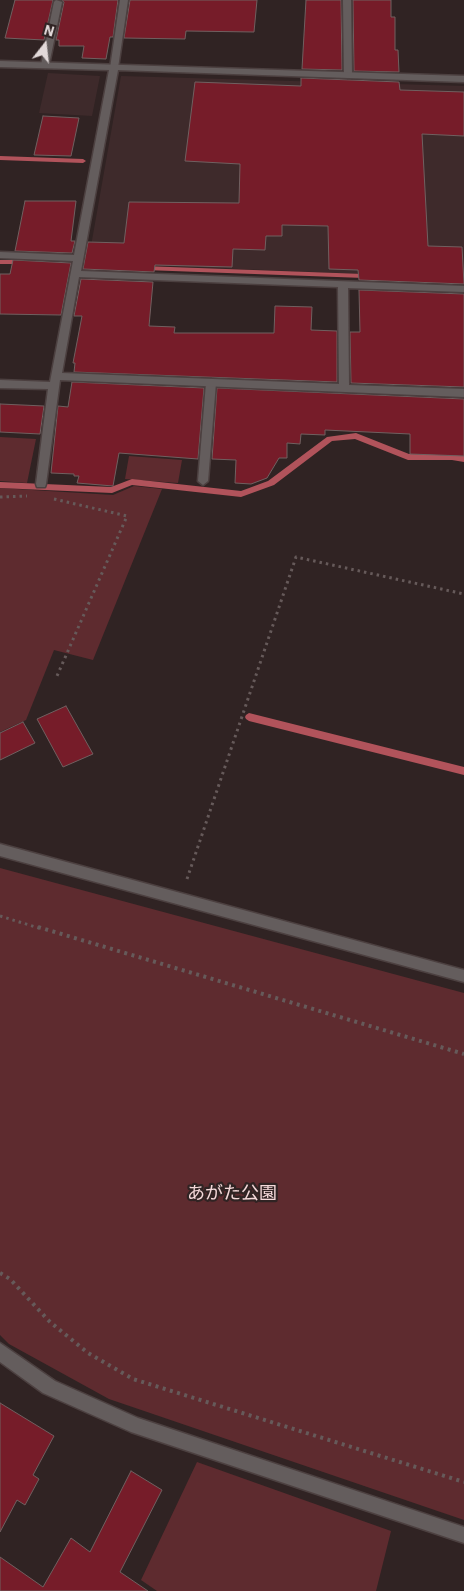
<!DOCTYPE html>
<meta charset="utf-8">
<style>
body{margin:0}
#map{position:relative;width:464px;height:1591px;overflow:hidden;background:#302323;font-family:"IBM Plex Sans",sans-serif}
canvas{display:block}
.north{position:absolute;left:20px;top:20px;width:50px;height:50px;-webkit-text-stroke:4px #302323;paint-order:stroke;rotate:16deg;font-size:14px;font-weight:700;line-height:20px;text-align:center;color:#e2d9d9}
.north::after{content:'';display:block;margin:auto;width:18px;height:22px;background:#e2d9d9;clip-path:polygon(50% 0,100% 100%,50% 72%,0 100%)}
</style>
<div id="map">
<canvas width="464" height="1591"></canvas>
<div class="north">N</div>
</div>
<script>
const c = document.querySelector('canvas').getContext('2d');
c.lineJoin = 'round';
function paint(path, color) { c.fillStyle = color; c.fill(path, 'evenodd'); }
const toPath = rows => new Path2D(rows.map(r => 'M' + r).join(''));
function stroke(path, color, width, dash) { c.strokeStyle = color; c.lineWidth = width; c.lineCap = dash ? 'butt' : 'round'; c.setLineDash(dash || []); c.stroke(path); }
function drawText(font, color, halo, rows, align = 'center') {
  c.font = font + ' "IBM Plex Sans","Noto Sans JP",sans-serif'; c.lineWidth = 4.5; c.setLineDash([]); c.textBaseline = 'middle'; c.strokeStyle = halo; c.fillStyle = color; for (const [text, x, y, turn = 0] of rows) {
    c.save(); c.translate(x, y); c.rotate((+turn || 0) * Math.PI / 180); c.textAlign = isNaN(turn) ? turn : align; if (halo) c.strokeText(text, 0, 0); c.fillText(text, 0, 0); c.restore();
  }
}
const built = toPath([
 [48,73,100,76,92,116,39,113],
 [121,76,464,86,464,278,88,263]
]);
const green = toPath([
 [0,437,36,439,27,483,0,481],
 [129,456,182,460,178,483,125,479],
 [134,486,162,489,93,660,54,650,26,720,0,732,0,488,113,495],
 [0,868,464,993,464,1520,109,1399,9,1344,0,1335],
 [197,1462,391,1531,376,1591,157,1591,141,1580]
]);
const stream = toPath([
 [0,156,83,159,86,161,83,163,0,160,0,156],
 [0,260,23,260,26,262,23,264,0,264,0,260],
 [143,266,364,274,367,276,364,278,145,270,143,270,143,266],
 [356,433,409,454,452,454,464,456,464,462,452,460,408,460,355,439,332,441,274,485,241,497,132,485,112,493,0,488,0,482,111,487,132,479,241,491,268,481,327,437,356,433],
 [249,713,464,767,464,775,249,721,246,719,245,717,246,715,249,713]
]);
const building = toPath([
 [15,0,53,0,44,40,5,38,15,0],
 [62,0,118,0,113,37,110,37,106,59,82,58,84,46,59,46,59,40,56,40,64,2,62,0],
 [130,0,257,0,254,32,186,31,185,39,124,38,130,0],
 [306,0,341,0,342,70,302,69,306,0],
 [353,0,391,0,391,17,395,17,395,50,398,50,399,72,354,71,353,0],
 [301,78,399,82,400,90,464,92,464,136,422,134,428,246,462,247,464,284,359,280,358,270,329,269,328,226,282,225,282,236,266,236,265,250,233,249,232,267,155,265,154,272,83,269,88,242,124,243,129,202,239,203,240,164,185,161,195,82,301,86,301,78],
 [43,116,79,118,71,156,34,155,43,116],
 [25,201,76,201,71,241,75,241,72,253,15,251,25,201],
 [13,260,71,263,61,315,0,314,0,274,10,274,13,260],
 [81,279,153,282,149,326,175,327,174,333,274,333,275,306,312,307,311,330,337,331,337,382,74,372,75,363,73,363,82,316,74,316,81,279],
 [359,290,464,294,464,387,351,383,350,332,360,332,359,290],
 [72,382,204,388,198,459,119,453,113,486,77,483,79,476,74,476,74,474,51,473,58,406,68,407,72,382],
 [217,388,464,399,464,456,410,454,410,434,325,430,325,435,301,434,300,444,287,443,287,458,279,458,267,478,251,484,235,483,236,460,212,459,217,388],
 [0,404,44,406,40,434,0,432,0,404],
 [66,706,93,754,63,767,37,719,66,706],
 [23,722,35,743,0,760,0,733,23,722],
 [0,1403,54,1436,33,1475,39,1479,25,1505,17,1500,0,1532,0,1403],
 [131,1471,162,1490,120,1572,148,1591,0,1591,0,1557,43,1587,71,1538,90,1552,131,1471]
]);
const pathFar1 = toPath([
 [0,497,27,496],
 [54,499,127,516,57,676],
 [187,879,296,557,464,594],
 [0,916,42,929]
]);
const path = toPath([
 [38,927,464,1054],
 [0,1273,10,1279,50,1322,88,1353,133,1379,464,1482]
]);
const service = toPath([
 [56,0,62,2,49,65,45,68,41,65,54,2,56,0],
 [120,0,128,0,118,68,114,71,110,68,120,0],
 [343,0,351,0,352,75,348,78,344,75,343,0],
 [211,379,216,383,208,481,203,485,198,481,206,383,211,379],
 [0,1343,55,1381,138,1418,464,1527,464,1543,131,1432,43,1393,0,1362,0,1343]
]);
const minor = toPath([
 [0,61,464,76,464,82,118,70,81,271,464,286,464,292,348,288,349,385,464,389,464,397,60,380,46,484,45,487,37,487,36,484,48,389,0,388,0,380,50,382,73,261,0,258,0,252,74,255,109,70,0,67,0,61],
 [79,277,338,287,339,384,62,373,79,277],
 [0,844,464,970,464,982,0,856,0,844]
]);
const parkNames = [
 ["あがた公園",232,1194]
];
paint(built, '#3e2a2b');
paint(green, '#5e2b2f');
paint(stream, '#b1535b');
paint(building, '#761c29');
stroke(building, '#706060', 1);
stroke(service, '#4c4040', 3);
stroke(minor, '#4c4040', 3);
stroke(pathFar1, '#665a5a', 3, [2.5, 4]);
stroke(path, '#665a5a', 4, [3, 4.5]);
paint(service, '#645d5d');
paint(minor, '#645d5d');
drawText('18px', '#f4d8d9', '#302323', parkNames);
</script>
